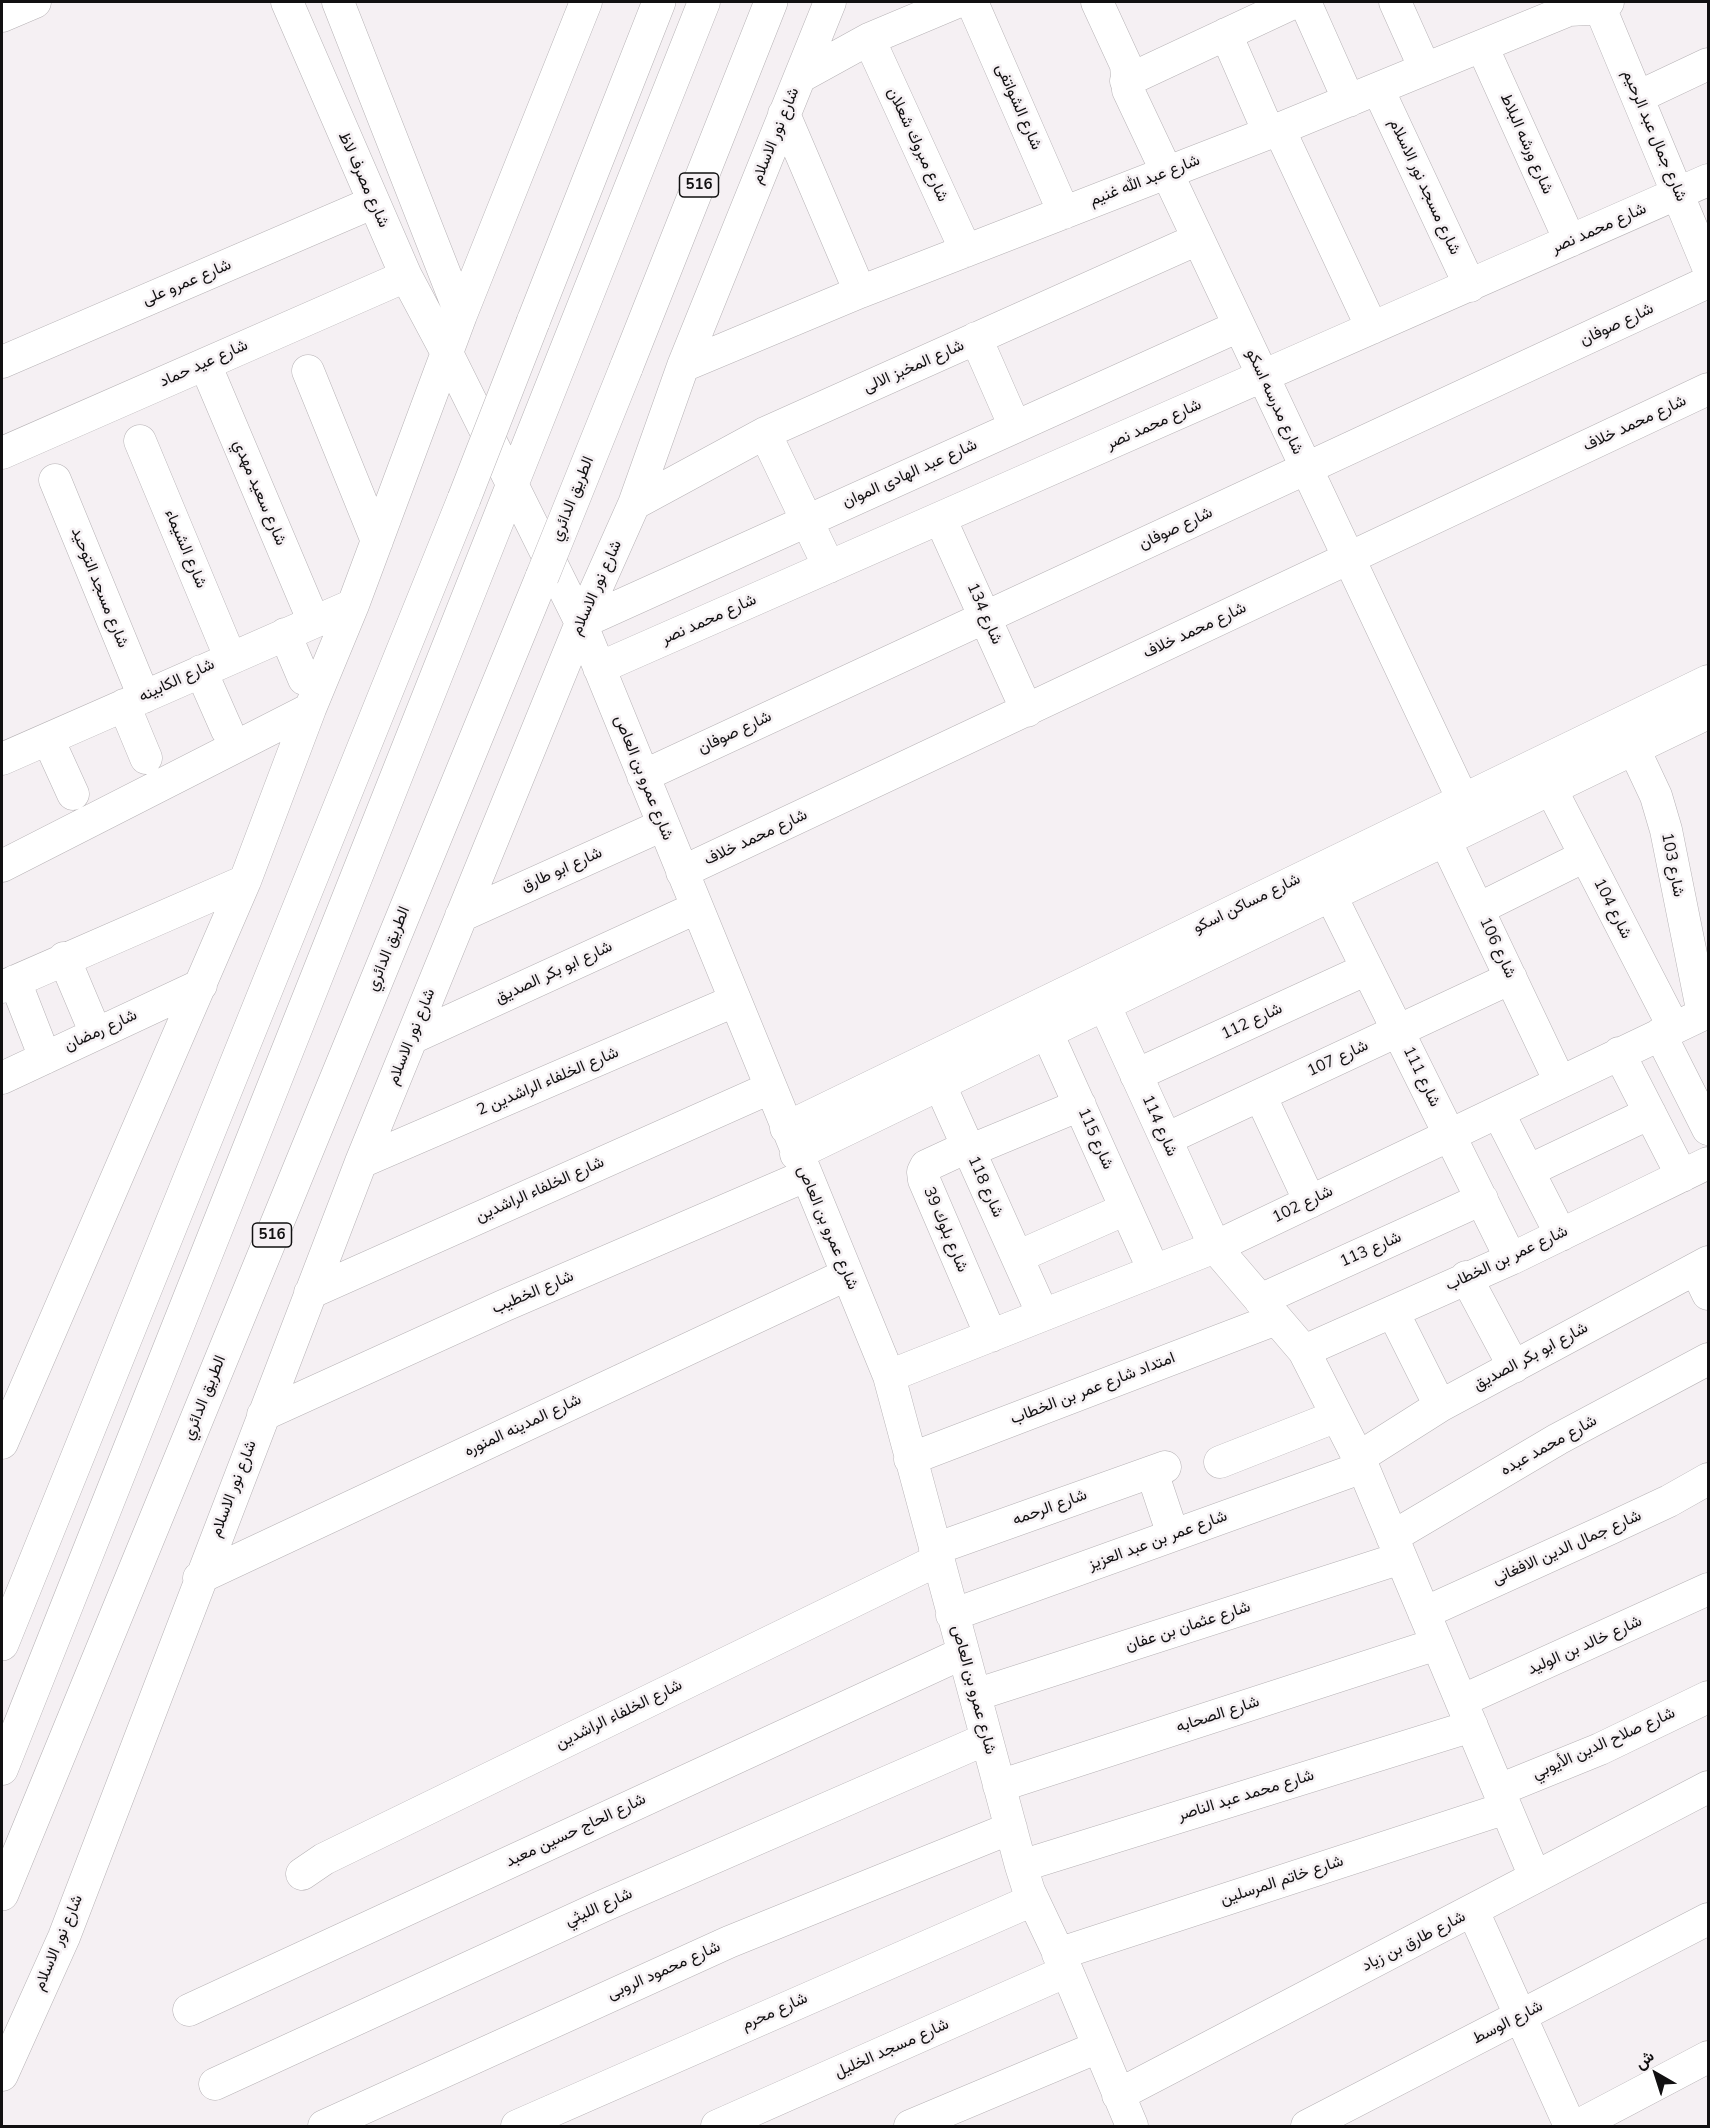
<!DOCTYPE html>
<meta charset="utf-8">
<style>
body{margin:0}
#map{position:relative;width:1710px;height:2128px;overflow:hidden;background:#f5f0f3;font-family:"Nunito Sans",Vazirmatn,sans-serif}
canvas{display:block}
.frame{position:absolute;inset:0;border:3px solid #111011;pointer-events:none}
.north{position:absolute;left:1626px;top:2044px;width:60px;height:60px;-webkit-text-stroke:4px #f5f0f3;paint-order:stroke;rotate:321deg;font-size:16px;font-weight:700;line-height:24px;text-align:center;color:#111011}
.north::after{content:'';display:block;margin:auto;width:21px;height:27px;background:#111011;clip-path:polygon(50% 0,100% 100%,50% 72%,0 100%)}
</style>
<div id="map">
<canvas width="1710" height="2128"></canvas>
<div class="frame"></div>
<div class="north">ش</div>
</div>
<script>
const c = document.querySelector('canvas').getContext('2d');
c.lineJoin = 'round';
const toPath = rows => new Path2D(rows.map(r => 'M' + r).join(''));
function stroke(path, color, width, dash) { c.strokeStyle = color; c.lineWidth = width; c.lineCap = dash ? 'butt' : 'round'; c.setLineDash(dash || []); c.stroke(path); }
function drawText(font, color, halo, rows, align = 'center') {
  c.font = font + ' "Nunito Sans",Vazirmatn,sans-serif'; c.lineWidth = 5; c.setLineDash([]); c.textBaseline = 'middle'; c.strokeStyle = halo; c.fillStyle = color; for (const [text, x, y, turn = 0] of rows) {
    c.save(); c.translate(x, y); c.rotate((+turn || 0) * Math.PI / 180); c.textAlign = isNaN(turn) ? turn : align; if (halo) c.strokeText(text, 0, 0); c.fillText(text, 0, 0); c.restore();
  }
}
const minor = toPath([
 [287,2,406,276,448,355,581,623,889,1376,1021,1866,1029,1891,1067,1971,1132,2126],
 [338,2,461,315],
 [972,2,1064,213],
 [1097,2,1126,65,1128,90,1463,800],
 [1305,2,1349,101],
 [1395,2,1425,69],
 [1599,5,1708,267],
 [2,16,35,2],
 [1226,34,1269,133],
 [869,39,966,251],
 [1482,46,1570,241],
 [800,77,869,39,957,2],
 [1126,81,1295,2],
 [1378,89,1470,286],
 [1638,97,1708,64],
 [784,114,860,292],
 [1279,129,1372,328],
 [976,338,1015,427],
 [2,362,372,203],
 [205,364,314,622],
 [683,366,860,292,1279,129,1569,10,1587,9,1608,2],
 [308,371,377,541],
 [765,433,829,567],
 [140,441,230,657],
 [2,453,406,276],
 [55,480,144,697],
 [634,504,765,433,1198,239],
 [940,518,1027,711],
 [581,623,1239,326],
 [285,634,304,679],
 [599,668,1708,180],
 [201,671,227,730],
 [124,705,146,758],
 [1625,730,1656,796,1666,830,1703,1014],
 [48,739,73,794],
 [2,759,353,605],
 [643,776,1708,282],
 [1551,789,1674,1028],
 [1436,821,1560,1082],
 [2,866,310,709],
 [682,872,1708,389],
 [1331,896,1511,1259],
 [1478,909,1585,856],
 [461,916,663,825],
 [64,958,96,1034],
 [15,981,45,1058],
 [2,987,245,881],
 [1104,1004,1215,1247,1304,1351,1363,1467,1535,1877],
 [1039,1015,1154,1271],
 [1660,1034,1708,1129],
 [412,1038,696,908],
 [1619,1053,1682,1176],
 [931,1065,1043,1315],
 [1136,1075,1367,969],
 [2,1078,201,985],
 [1260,1095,1310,1202],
 [1498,1112,1561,1235],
 [786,1128,1708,681],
 [1166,1139,1511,978],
 [967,1147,926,1166,923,1172,924,1180,991,1336],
 [969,1151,1080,1105],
 [796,1154,1708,713],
 [361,1162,734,1001],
 [1528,1171,1650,1113],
 [1017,1257,1126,1209],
 [1696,1269,1708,1294],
 [1466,1277,1514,1367],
 [310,1293,770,1088],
 [1260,1300,1482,1199],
 [1393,1312,1440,1406],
 [1304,1351,1511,1259,1708,1163],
 [889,1376,1215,1247,1708,1012],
 [263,1415,503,1306,805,1176],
 [2,1443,245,881,310,709,353,605,461,315,586,2],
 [1358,1458,1440,1406,1708,1262],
 [910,1459,1276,1319],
 [1220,1462,1337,1416],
 [1152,1472,1173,1535],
 [1392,1537,1558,1439,1708,1359],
 [935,1549,1165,1467],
 [199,1578,846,1275],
 [1424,1613,1609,1529,1669,1501,1708,1479],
 [952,1615,1363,1467],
 [975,1695,1401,1558],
 [1461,1701,1708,1589],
 [2,1769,704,2],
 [999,1786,1437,1644],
 [1499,1790,1600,1749,1708,1697],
 [1021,1866,1472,1726],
 [302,1874,324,1859,938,1560],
 [1473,1911,1570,2126],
 [1058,1954,1506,1808],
 [189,2010,963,1653],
 [2,2075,64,1937,361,1162,581,623,634,504,683,366,830,2],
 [215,2084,603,1906,986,1739],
 [1118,2095,1708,1787],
 [324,2126,729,1942,1011,1828],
 [517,2126,1033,1900],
 [717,2126,1067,1971],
 [910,2126,1098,2047],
 [1307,2126,1708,1919],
 [1577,2126,1708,2057]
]);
const highway = toPath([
 [533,322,659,2],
 [626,368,771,2],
 [2,1644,464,499],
 [2,1894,542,577]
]);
const highwayBridge = toPath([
 [464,499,533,322],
 [542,577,626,368]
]);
const shields = [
 [699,185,39],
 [272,1235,39]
];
const shieldNames = [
 ["516",699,185],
 ["516",272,1235]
];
const streetNames = [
 ["شارع الشواتفى",1018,107,66],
 ["شارع نور الاسلام",776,136,-68],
 ["شارع جمال عبد الرحيم",1654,136,67],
 ["شارع ورشه البلاط",1526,144,66],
 ["شارع مبروك شعلان",917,145,65],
 ["شارع مصرف لاظ",363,180,66],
 ["شارع عبد الله غنيم",1145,181,-21],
 ["شارع مسجد نور الاسلام",1424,187,65],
 ["شارع محمد نصر",1599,229,-24],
 ["شارع عمرو على",187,283,-23],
 ["شارع صوفان",1617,325,-25],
 ["شارع عيد حماد",204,364,-24],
 ["شارع المخبز الالى",914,367,-24],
 ["شارع مدرسه اسكو",1274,402,65],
 ["شارع محمد خلاف",1635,424,-25],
 ["شارع محمد نصر",1154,425,-24],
 ["شارع عبد الهادى الموان",910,474,-24],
 ["شارع سعيد مهدي",259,493,67],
 ["الطريق الدائري",573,499,-68],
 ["شارع صوفان",1176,529,-25],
 ["شارع الشيماء",185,549,67],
 ["شارع مسجد التوحيد",99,588,68],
 ["شارع نور الاسلام",597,588,-66],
 ["شارع 134",984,614,66],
 ["شارع محمد نصر",709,620,-24],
 ["شارع محمد خلاف",1195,631,-25],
 ["شارع الكابينه",177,681,-25],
 ["شارع صوفان",735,733,-25],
 ["شارع عمرو بن العاص",643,778,68],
 ["شارع محمد خلاف",756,838,-25],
 ["شارع 103",1672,865,79],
 ["شارع ابو طارق",562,870,-24],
 ["شارع مساكن اسكو",1247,904,-26],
 ["شارع 104",1612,909,63],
 ["شارع 106",1497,948,65],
 ["الطريق الدائري",389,949,-68],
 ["شارع ابو بكر الصديق",554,973,-25],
 ["شارع 112",1252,1022,-25],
 ["شارع رمضان",101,1031,-25],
 ["شارع نور الاسلام",412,1037,-68],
 ["شارع 107",1338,1059,-25],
 ["شارع 111",1421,1077,64],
 ["شارع الخلفاء الراشدين 2",548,1082,-23],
 ["شارع 114",1159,1126,66],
 ["شارع 115",1095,1139,66],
 ["شارع 118",985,1187,66],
 ["شارع الخلفاء الراشدين",540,1190,-24],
 ["شارع 102",1303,1205,-26],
 ["شارع عمرو بن العاص",827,1228,67],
 ["شارع بلوك 39",945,1230,67],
 ["شارع 113",1371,1250,-24],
 ["شارع عمر بن الخطاب",1507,1259,-25],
 ["شارع الخطيب",533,1293,-23],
 ["شارع ابو بكر الصديق",1531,1357,-28],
 ["امتداد شارع عمر بن الخطاب",1093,1389,-21],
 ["الطريق الدائري",205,1398,-68],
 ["شارع المدينه المنوره",523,1426,-25],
 ["شارع محمد عبده",1549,1446,-29],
 ["شارع نور الاسلام",234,1489,-69],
 ["شارع الرحمه",1050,1508,-20],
 ["شارع عمر بن عبد العزيز",1158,1541,-20],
 ["شارع جمال الدين الافغانى",1567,1548,-24],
 ["شارع عثمان بن عفان",1188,1627,-18],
 ["شارع خالد بن الوليد",1585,1646,-24],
 ["شارع عمرو بن العاص",973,1690,75],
 ["شارع الخلفاء الراشدين",619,1715,-26],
 ["شارع الصحابه",1218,1715,-18],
 ["شارع صلاح الدين الأيوبي",1604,1744,-24],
 ["شارع محمد عبد الناصر",1246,1796,-17],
 ["شارع الحاج حسين معبد",576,1831,-25],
 ["شارع خاتم المرسلين",1282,1881,-18],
 ["شارع الليثي",599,1908,-24],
 ["شارع طارق بن زياد",1414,1942,-27],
 ["شارع نور الاسلام",59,1943,-67],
 ["شارع محمود الروبى",664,1971,-24],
 ["شارع محرم",775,2012,-24],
 ["شارع الوسط",1508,2023,-27],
 ["شارع مسجد الخليل",892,2049,-24]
];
stroke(minor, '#b6b2b5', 33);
stroke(highway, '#b6b2b5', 34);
stroke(minor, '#fff', 32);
stroke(highway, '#fff', 33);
stroke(highwayBridge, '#b6b2b5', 34, []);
stroke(highwayBridge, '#fff', 33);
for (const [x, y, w] of shields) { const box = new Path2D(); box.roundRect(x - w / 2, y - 12, w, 24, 4.5); c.fillStyle = '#f5f0f3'; c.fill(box); stroke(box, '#111011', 1.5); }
drawText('bold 15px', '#111011', null, shieldNames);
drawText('16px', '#111011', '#f5f0f3', streetNames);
</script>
